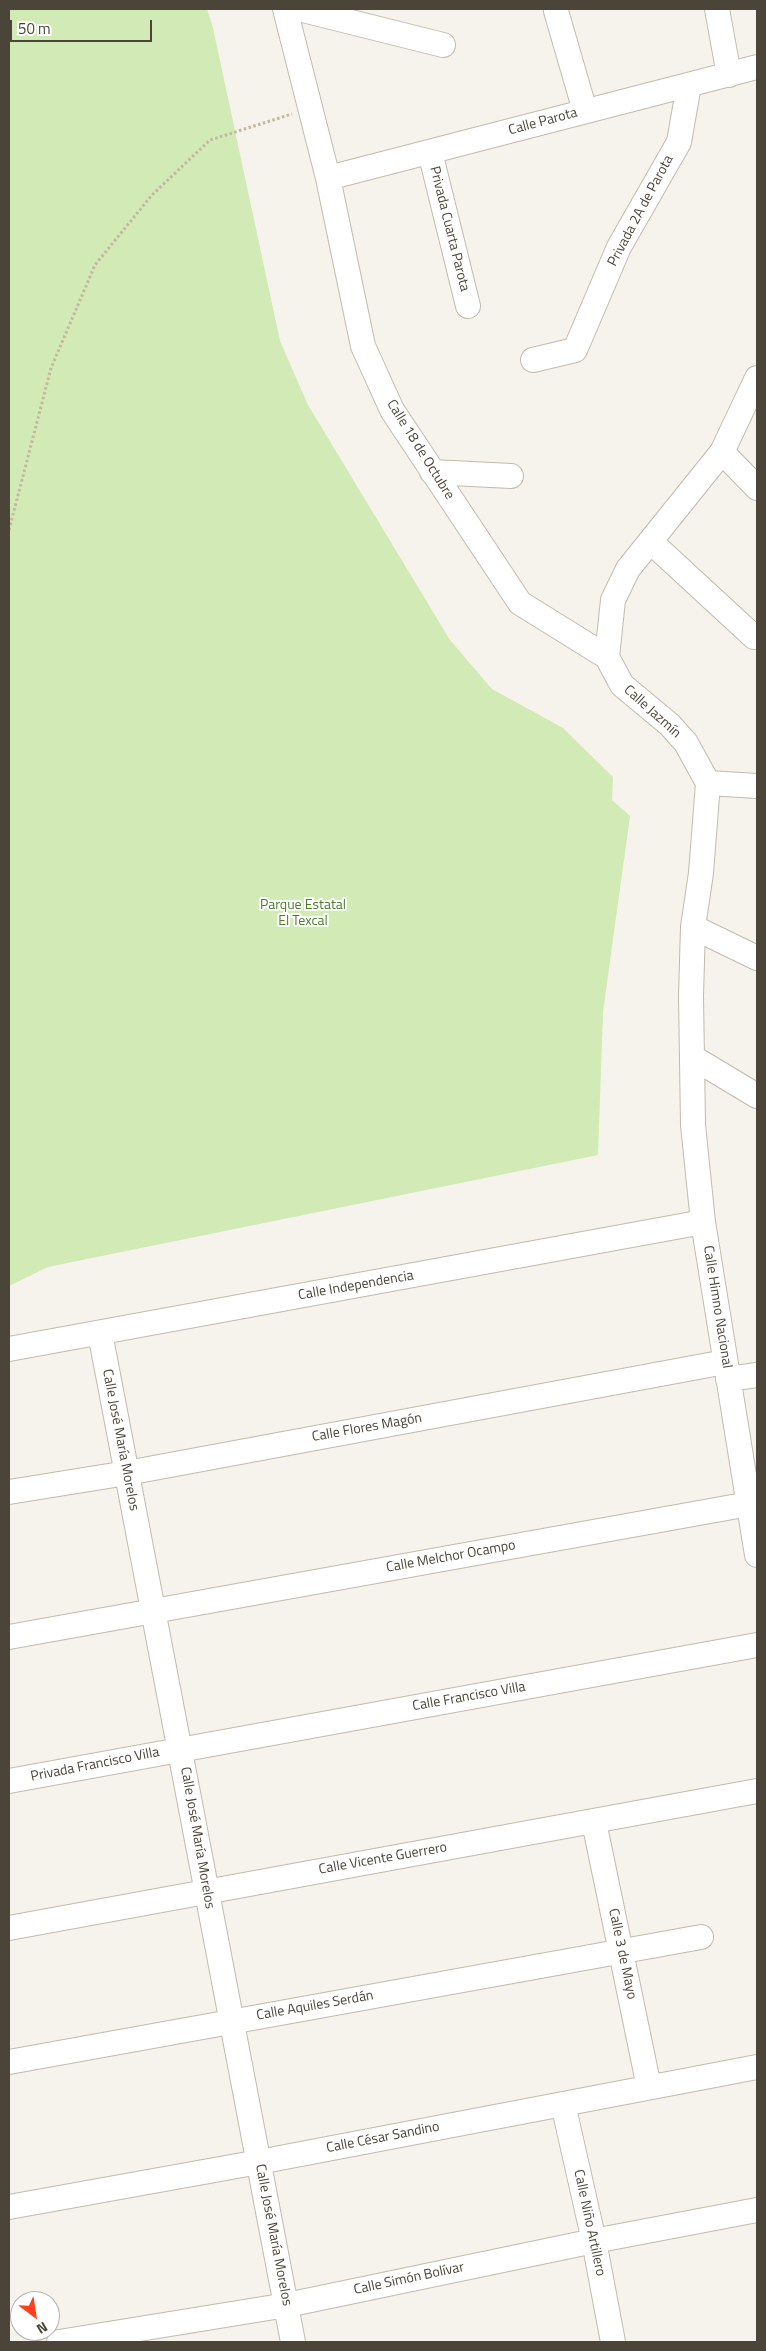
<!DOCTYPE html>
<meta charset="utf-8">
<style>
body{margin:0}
#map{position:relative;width:766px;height:2351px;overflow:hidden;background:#f6f3ec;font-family:"Titillium Web",sans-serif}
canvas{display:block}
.frame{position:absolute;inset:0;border:10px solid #4b4439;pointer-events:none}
.north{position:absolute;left:10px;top:2291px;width:50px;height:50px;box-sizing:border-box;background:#fff;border:1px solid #b7b4b0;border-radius:50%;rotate:149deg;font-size:14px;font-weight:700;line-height:20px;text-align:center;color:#4b4439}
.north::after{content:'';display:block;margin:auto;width:18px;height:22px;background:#fc3f1d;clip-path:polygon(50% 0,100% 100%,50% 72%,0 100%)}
.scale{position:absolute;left:10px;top:20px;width:142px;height:22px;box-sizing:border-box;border:2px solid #4b4439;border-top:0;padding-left:6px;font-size:15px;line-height:18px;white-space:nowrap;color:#4b4439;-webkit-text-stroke:4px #fff;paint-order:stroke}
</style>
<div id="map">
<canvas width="766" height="2351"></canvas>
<div class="frame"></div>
<div class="north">N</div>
<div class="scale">50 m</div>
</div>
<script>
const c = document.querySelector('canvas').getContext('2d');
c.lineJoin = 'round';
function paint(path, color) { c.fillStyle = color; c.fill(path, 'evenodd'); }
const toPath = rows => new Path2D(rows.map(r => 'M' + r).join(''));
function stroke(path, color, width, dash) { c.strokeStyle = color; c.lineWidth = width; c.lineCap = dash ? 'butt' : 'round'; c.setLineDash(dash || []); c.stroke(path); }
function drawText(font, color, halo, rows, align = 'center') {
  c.font = font + ' "Titillium Web",sans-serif'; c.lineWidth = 4; c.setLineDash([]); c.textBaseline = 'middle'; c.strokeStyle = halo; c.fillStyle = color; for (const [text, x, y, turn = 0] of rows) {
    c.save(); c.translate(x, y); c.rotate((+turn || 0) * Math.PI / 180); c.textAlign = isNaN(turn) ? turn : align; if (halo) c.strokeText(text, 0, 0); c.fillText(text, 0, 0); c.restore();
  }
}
const green = toPath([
 [9,9,207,9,213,28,280,341,308,405,450,640,492,689,563,728,613,777,612,800,630,816,603,1012,598,1155,48,1267,9,1286]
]);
const path = toPath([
 [9,530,51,368,95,265,152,195,210,140,292,114]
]);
const minor = toPath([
 [285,9,328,178,363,346,392,410,520,603,607,657],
 [299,9,443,45],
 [717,9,729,75],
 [556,11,585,111],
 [430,152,468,306],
 [328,178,757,67],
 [533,360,575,350,619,247,679,142,689,85],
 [757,378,722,452,628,569,613,600,607,657,622,685,670,725,686,743,708,783,701,873,693,927,691,996,693,1125,703,1222,757,1555],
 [722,452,757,488],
 [432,472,511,476],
 [651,542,754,637],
 [708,783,757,786],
 [693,927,757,958],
 [692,1057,757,1096],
 [100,1333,293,2342],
 [9,1349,703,1222],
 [728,1379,757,1375],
 [9,1492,127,1473,725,1362],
 [9,1637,749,1504],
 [9,1781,757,1645],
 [594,1822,649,2087],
 [9,1928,757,1791],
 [9,2062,701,1937],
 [563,2104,594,2241,613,2342],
 [9,2207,259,2162,757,2067],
 [59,2342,287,2305,594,2241,757,2210]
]);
const streetNames = [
 ["Calle Parota",543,122,-15],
 ["Privada 2A de Parota",641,211,-62],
 ["Privada Cuarta Parota",449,229,76],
 ["Calle 18 de Octubre",420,450,58],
 ["Calle Jazmín",652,712,42],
 ["Calle Independencia",356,1286,-10],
 ["Calle Himno Nacional",717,1307,81],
 ["Calle Flores Magón",367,1428,-10],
 ["Calle José María Morelos",120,1440,79],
 ["Calle Melchor Ocampo",451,1557,-10],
 ["Calle Francisco Villa",469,1697,-10],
 ["Privada Francisco Villa",95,1765,-11],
 ["Calle José María Morelos",197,1838,80],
 ["Calle Vicente Guerrero",383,1859,-10],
 ["Calle 3 de Mayo",622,1954,78],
 ["Calle Aquiles Serdán",315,2006,-10],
 ["Calle César Sandino",383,2138,-11],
 ["Calle Niño Artillero",589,2223,78],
 ["Calle José María Morelos",273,2235,79],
 ["Calle Simón Bolívar",409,2279,-12]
];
const parkNames = [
 ["Parque Estatal",303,906],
 ["El Texcal",303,922]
];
paint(green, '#d2eab5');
stroke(minor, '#c2bbae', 26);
stroke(path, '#c4b79f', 3, [2.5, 2.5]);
stroke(minor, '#fff', 24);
drawText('14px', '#4b4439', '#fff', streetNames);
drawText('14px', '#4a7f2a', '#fff', parkNames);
</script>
